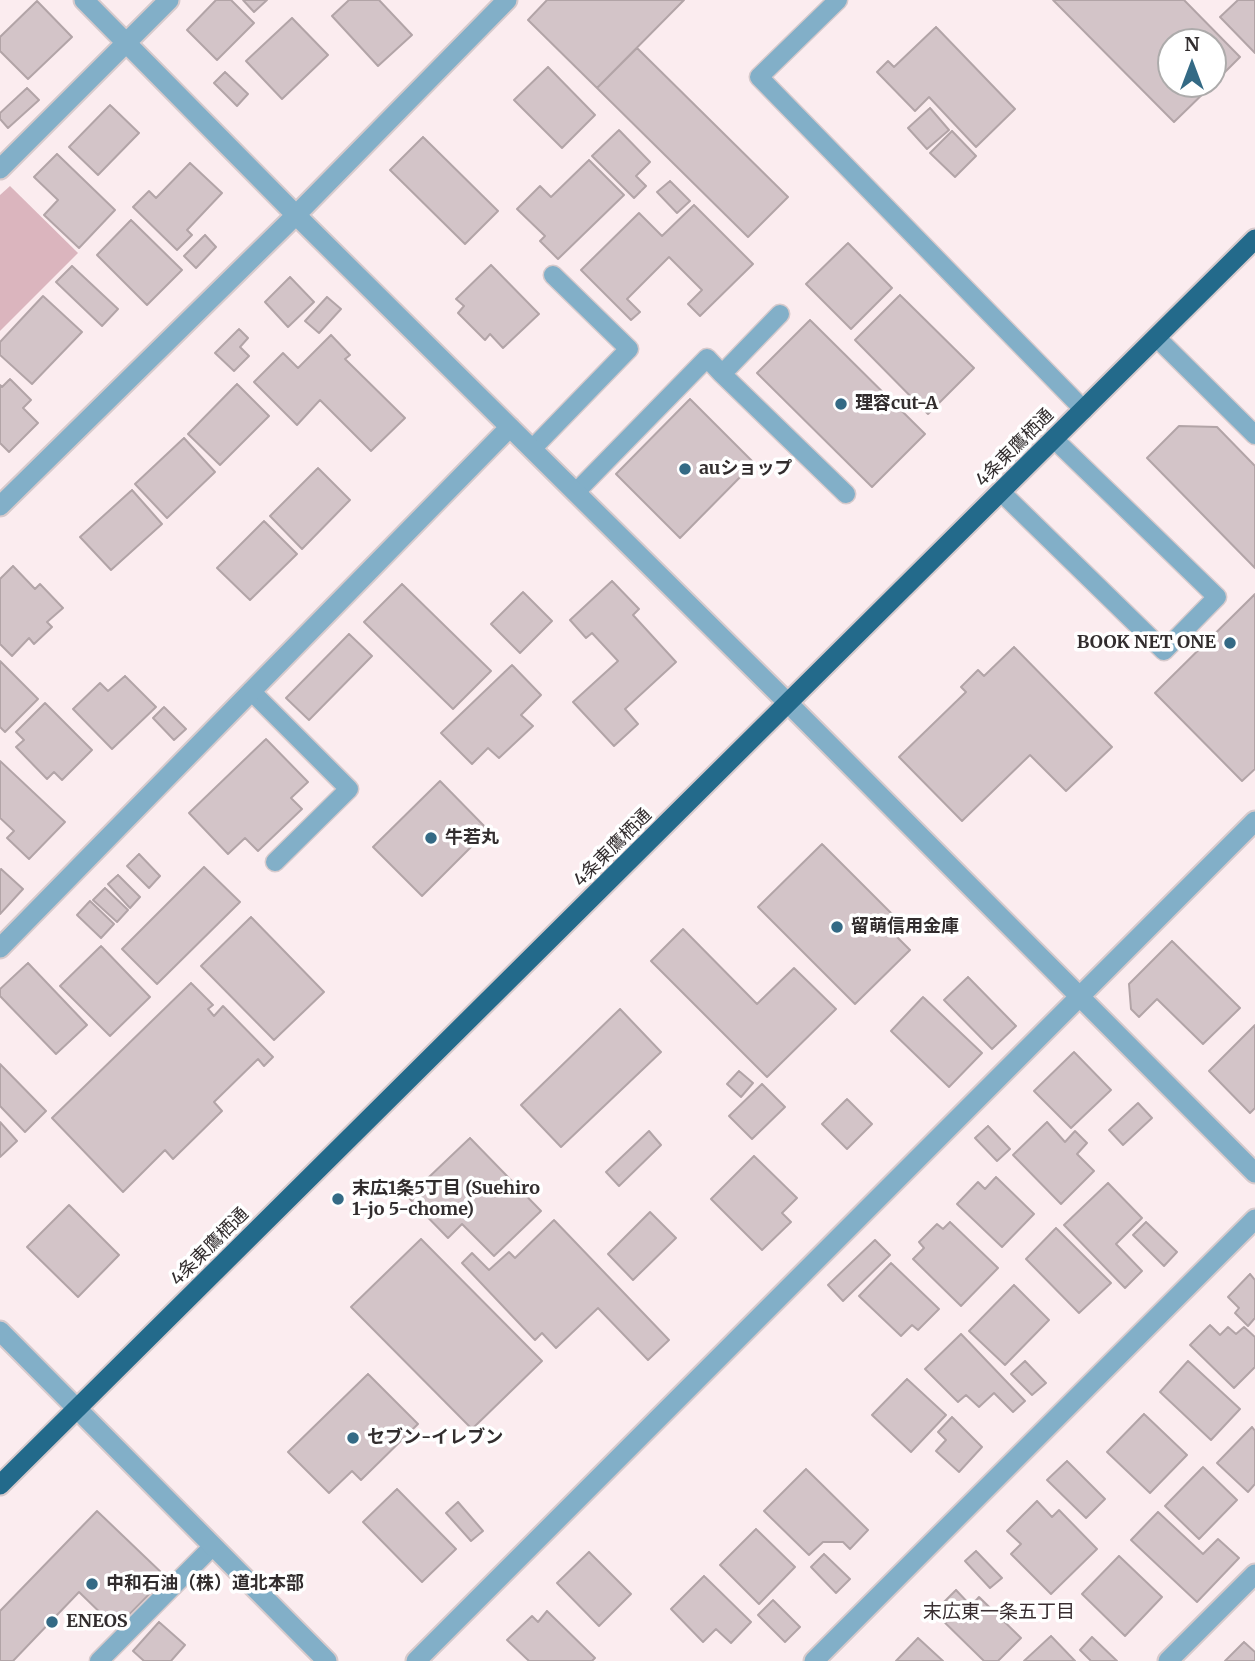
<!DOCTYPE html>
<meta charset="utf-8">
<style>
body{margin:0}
#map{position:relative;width:1255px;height:1661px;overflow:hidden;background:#fbecef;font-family:Merriweather,serif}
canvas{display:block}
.north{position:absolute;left:1157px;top:28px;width:70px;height:70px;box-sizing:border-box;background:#fff;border:2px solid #adabab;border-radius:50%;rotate:0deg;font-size:19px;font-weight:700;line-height:28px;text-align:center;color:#322d2e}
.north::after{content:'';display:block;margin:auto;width:24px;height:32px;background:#346a85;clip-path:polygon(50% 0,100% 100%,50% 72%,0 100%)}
</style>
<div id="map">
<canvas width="1255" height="1661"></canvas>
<div class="north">N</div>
</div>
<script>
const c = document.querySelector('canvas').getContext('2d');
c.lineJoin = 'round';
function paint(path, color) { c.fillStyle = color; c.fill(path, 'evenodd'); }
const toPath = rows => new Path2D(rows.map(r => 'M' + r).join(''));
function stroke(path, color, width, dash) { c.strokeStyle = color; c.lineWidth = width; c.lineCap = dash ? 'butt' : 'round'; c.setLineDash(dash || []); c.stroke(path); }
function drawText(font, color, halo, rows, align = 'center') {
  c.font = font + ' Merriweather,"Noto Sans JP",serif'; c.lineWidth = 7; c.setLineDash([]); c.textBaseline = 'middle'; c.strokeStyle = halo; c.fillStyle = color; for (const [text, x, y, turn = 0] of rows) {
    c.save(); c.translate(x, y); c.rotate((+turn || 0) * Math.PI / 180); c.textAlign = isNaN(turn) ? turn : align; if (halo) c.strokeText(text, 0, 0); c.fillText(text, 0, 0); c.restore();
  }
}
const green = toPath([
 [10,186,78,253,0,331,0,195]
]);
const building = toPath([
 [216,0,231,0,254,23,217,60,187,30,216,0],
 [243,0,267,0,254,12,243,0],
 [349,0,379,0,412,35,378,66,332,16,349,0],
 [547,0,684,0,597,88,528,20,547,0],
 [1053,0,1184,0,1240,57,1213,84,1213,42,1171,42,1171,84,1213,84,1174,122,1053,0],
 [1238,0,1255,0,1255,53,1220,17,1238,0],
 [37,1,72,37,28,79,0,51,0,37,37,1],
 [292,18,328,55,282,99,246,61,292,18],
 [936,27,1015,109,976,147,929,97,915,111,877,72,888,61,894,67,936,27],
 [637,48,788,197,748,237,597,88,637,48],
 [548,67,595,115,562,148,514,100,548,67],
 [225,72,248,94,237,106,214,83,225,72],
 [27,88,39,100,8,128,0,119,0,113,27,88],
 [110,105,139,133,98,175,69,147,110,105],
 [930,108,949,130,927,149,908,128,930,108],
 [619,130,650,162,636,176,646,186,634,198,592,156,619,130],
 [952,131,976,156,955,177,930,153,952,131],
 [423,137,498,211,465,244,390,170,423,137],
 [57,154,115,210,79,248,44,215,58,200,34,177,57,154],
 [589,160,624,195,558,259,540,241,545,236,517,209,540,186,551,197,589,160],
 [190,163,222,193,187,230,192,235,177,250,133,207,149,191,156,198,190,163],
 [670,181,690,201,677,213,657,192,670,181],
 [694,205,753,264,700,316,688,304,702,290,669,257,627,299,640,312,631,320,581,270,639,213,662,236,694,205],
 [131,220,182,270,147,305,97,255,131,220],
 [205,235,216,247,196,268,184,256,205,235],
 [848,243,892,288,851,329,806,284,848,243],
 [491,265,539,314,503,348,490,334,485,340,458,313,464,306,456,299,491,265],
 [72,266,118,309,102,326,56,282,72,266],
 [290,277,314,302,288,327,265,302,290,277],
 [900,295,974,368,928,414,855,340,900,295],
 [43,296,82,332,32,384,0,355,0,342,43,296],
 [327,297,341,309,319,333,305,321,327,297],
 [810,320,925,434,872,487,757,373,810,320],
 [239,329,248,338,240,347,249,356,234,371,215,353,239,329],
 [331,335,350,355,345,359,405,418,371,451,320,400,297,425,254,382,283,353,298,368,331,335],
 [10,379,31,400,23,408,38,423,9,452,0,443,0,385,2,387,10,379],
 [237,384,269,416,220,465,188,434,237,384],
 [690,399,754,463,680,538,616,474,690,399],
 [1179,426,1217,427,1255,466,1255,568,1147,458,1179,426],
 [184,438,215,472,167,518,135,484,184,438],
 [318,468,350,500,302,549,270,516,318,468],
 [132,490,162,524,111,570,80,537,132,490],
 [264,521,297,554,250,600,217,568,264,521],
 [13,566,35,589,40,584,63,608,47,622,52,627,34,644,29,638,12,656,0,644,0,579,13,566],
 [612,581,639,609,633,615,676,662,625,709,638,724,614,746,573,702,618,661,592,633,586,638,570,620,612,581],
 [402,584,491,671,453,709,364,622,402,584],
 [523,592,552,621,520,653,491,624,523,592],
 [1255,594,1255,769,1242,781,1155,693,1255,594],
 [349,634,372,656,309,720,286,698,349,634],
 [1014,647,1112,747,1066,791,1030,755,962,821,899,757,966,692,961,687,978,670,984,676,1014,647],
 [0,661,38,699,5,732,0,727,0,661],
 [512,665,541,695,521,715,533,726,499,758,488,748,472,764,441,733,512,665],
 [125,676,156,707,112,749,73,709,100,683,108,691,125,676],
 [45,703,92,750,62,780,54,772,47,779,16,747,24,740,16,732,45,703],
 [164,707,186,729,174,740,153,718,164,707],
 [266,739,308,782,291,798,302,809,258,851,245,838,228,854,189,813,266,739],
 [0,761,65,822,29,859,7,838,14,831,0,818,0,761],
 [440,781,488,830,422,896,373,847,440,781],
 [822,844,900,922,891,931,910,950,855,1004,758,907,822,844],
 [139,854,160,876,149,888,127,866,139,854],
 [204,867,240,902,157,984,122,949,204,867],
 [1,869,23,889,0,914,0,871,1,869],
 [118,875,140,897,130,908,108,884,118,875],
 [105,888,128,910,117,922,93,900,105,888],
 [90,901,114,924,101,938,77,915,90,901],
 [251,917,324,992,274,1040,201,966,251,917],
 [683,929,757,1004,794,968,836,1009,767,1077,651,961,683,929],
 [1172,941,1240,1008,1203,1044,1157,999,1139,1017,1131,1009,1129,984,1172,941],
 [101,946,150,997,110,1036,60,986,101,946],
 [28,963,87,1025,56,1054,0,996,0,989,28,963],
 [968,977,1016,1026,992,1049,944,1000,968,977],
 [191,983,213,1005,208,1009,214,1016,223,1006,273,1057,264,1066,258,1059,214,1102,222,1111,173,1159,165,1150,123,1192,52,1118,191,983],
 [923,997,982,1053,949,1087,891,1031,923,997],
 [620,1009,661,1052,561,1147,521,1105,620,1009],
 [1255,1025,1255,1108,1250,1113,1209,1071,1255,1025],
 [1074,1052,1111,1090,1071,1128,1034,1091,1074,1052],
 [0,1064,46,1111,25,1132,0,1106,0,1064],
 [739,1071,753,1083,741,1097,727,1084,739,1071],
 [762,1084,785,1107,752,1139,729,1116,762,1084],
 [847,1099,872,1124,847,1149,822,1124,847,1099],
 [1138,1103,1152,1118,1123,1145,1109,1130,1138,1103],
 [0,1122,17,1141,0,1157,0,1122],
 [1047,1122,1065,1142,1075,1131,1087,1143,1077,1154,1094,1171,1061,1204,1013,1155,1047,1122],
 [988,1126,1010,1149,997,1161,975,1138,988,1126],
 [649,1131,661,1145,619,1186,606,1172,649,1131],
 [470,1138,541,1211,494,1256,462,1224,448,1238,408,1197,470,1138],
 [754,1156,797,1198,782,1213,791,1222,762,1250,711,1199,754,1156],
 [996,1177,1034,1214,1002,1247,957,1204,978,1182,985,1189,996,1177],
 [1108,1183,1142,1218,1116,1244,1142,1271,1125,1288,1064,1225,1108,1183],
 [69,1205,119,1255,78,1297,27,1247,69,1205],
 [650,1212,676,1238,633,1280,608,1254,650,1212],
 [554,1220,669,1340,648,1360,598,1308,556,1348,542,1333,535,1340,462,1263,472,1253,489,1270,509,1252,515,1258,554,1220],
 [950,1222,998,1268,961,1306,913,1259,924,1248,919,1242,937,1224,943,1229,950,1222],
 [1146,1222,1177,1252,1164,1266,1133,1235,1146,1222],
 [1056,1228,1111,1283,1079,1313,1026,1259,1056,1228],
 [421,1239,542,1361,472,1429,351,1307,421,1239],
 [875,1240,890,1255,843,1301,828,1285,875,1240],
 [891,1263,939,1309,918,1330,912,1325,901,1336,859,1296,891,1263],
 [1250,1274,1255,1280,1255,1318,1248,1326,1235,1313,1239,1308,1228,1297,1250,1274],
 [1014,1285,1049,1320,1005,1365,969,1331,1014,1285],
 [1210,1325,1220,1335,1228,1327,1236,1334,1244,1327,1255,1337,1255,1367,1234,1388,1190,1345,1210,1325],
 [961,1334,1025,1401,1013,1412,994,1393,979,1407,966,1395,958,1402,925,1369,961,1334],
 [1025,1361,1046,1383,1032,1395,1011,1374,1025,1361],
 [1188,1361,1240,1409,1211,1440,1160,1392,1188,1361],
 [368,1374,418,1424,361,1480,352,1471,329,1493,288,1452,368,1374],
 [907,1379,946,1415,911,1452,872,1415,907,1379],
 [1144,1414,1187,1455,1150,1493,1107,1452,1144,1414],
 [952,1417,982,1447,959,1472,936,1451,946,1440,938,1432,952,1417],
 [1252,1427,1255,1431,1255,1484,1248,1492,1217,1463,1252,1427],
 [1067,1461,1105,1499,1086,1518,1047,1480,1067,1461],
 [1203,1467,1237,1500,1199,1539,1165,1506,1203,1467],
 [806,1469,868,1530,850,1549,843,1542,823,1542,809,1555,764,1511,806,1469],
 [397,1489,456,1549,422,1582,363,1522,397,1489],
 [1037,1501,1052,1517,1059,1510,1097,1549,1051,1594,1011,1554,1021,1544,1007,1531,1037,1501],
 [458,1502,483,1531,471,1541,446,1513,458,1502],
 [97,1511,166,1577,116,1628,79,1592,13,1661,0,1661,0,1611,97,1511],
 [1158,1512,1203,1554,1218,1539,1239,1558,1197,1602,1131,1540,1158,1512],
 [756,1529,795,1567,759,1604,720,1565,756,1529],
 [976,1551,1002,1578,990,1588,965,1561,976,1551],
 [589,1552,631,1594,599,1626,557,1583,589,1552],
 [824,1554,850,1579,836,1593,811,1567,824,1554],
 [1119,1556,1162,1597,1125,1636,1082,1594,1119,1556],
 [704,1576,751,1622,731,1643,716,1629,703,1642,671,1609,704,1576],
 [956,1590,971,1606,979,1597,1021,1638,998,1661,984,1661,934,1612,956,1590],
 [773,1600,800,1627,785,1642,758,1615,773,1600],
 [547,1611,595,1658,592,1661,529,1661,507,1640,532,1616,538,1622,547,1611],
 [159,1622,185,1645,171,1661,144,1661,133,1651,159,1622],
 [1051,1636,1075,1661,1024,1661,1051,1636],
 [1092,1637,1117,1661,1091,1661,1080,1650,1092,1637],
 [918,1638,943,1661,896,1661,918,1638],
 [1244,1642,1255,1652,1255,1661,1225,1661,1244,1642]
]);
const service = toPath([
 [838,0,759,77,1084,410],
 [780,314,722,374,846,494],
 [1157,338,1255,435],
 [532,449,629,349,553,275],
 [576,492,707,358,722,374],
 [1001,492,1164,651,1217,597,1054,439],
 [251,691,349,789,275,862],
 [99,1661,213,1546]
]);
const minor = toPath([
 [84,0,296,215,788,703,1255,1173],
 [0,169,169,0],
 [0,506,296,215,507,0],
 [0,948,510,427],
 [0,1331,327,1661],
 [416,1661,1255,821],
 [814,1661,1255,1219],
 [1168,1661,1255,1574]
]);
const trunk = toPath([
 [0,1485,1255,239]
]);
const markers = [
 [841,404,7,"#346a85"],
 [685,469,7,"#346a85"],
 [1230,643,7,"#346a85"],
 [431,838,7,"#346a85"],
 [837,927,7,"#346a85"],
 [338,1199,7,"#346a85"],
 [353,1438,7,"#346a85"],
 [92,1584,7,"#346a85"],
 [52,1622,7,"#346a85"]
];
const poiNames = [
 ["理容cut-A",855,404],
 ["auショップ",699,469],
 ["BOOK NET ONE",1216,643,"right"],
 ["牛若丸",445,838],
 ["留萌信用金庫",851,927],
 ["末広1条5丁目 (Suehiro",352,1189],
 ["1-jo 5-chome)",352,1210],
 ["セブン-イレブン",367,1438],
 ["中和石油（株）道北本部",106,1584],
 ["ENEOS",66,1622]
];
const streetNames = [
 ["4条東鷹栖通",1015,448,-45],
 ["4条東鷹栖通",613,848,-45],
 ["4条東鷹栖通",210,1247,-45]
];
const neighbourhoodNames = [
 ["末広東一条五丁目",999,1613]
];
paint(green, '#dbb5be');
paint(building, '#d3c4c8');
stroke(building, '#b2a4a7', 2);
stroke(service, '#d7cacc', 21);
stroke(minor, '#d7cacc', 23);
stroke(trunk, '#d7cacc', 23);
stroke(service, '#82afc8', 18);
stroke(minor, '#82afc8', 19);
stroke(trunk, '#236a8b', 19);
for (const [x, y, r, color] of markers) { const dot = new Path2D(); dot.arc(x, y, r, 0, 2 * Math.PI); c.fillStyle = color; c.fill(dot); stroke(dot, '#fff', 2.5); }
drawText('bold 18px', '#322d2e', '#fff', poiNames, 'left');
drawText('18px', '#322d2e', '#fff', streetNames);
drawText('19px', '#392e31', '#fff', neighbourhoodNames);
</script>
